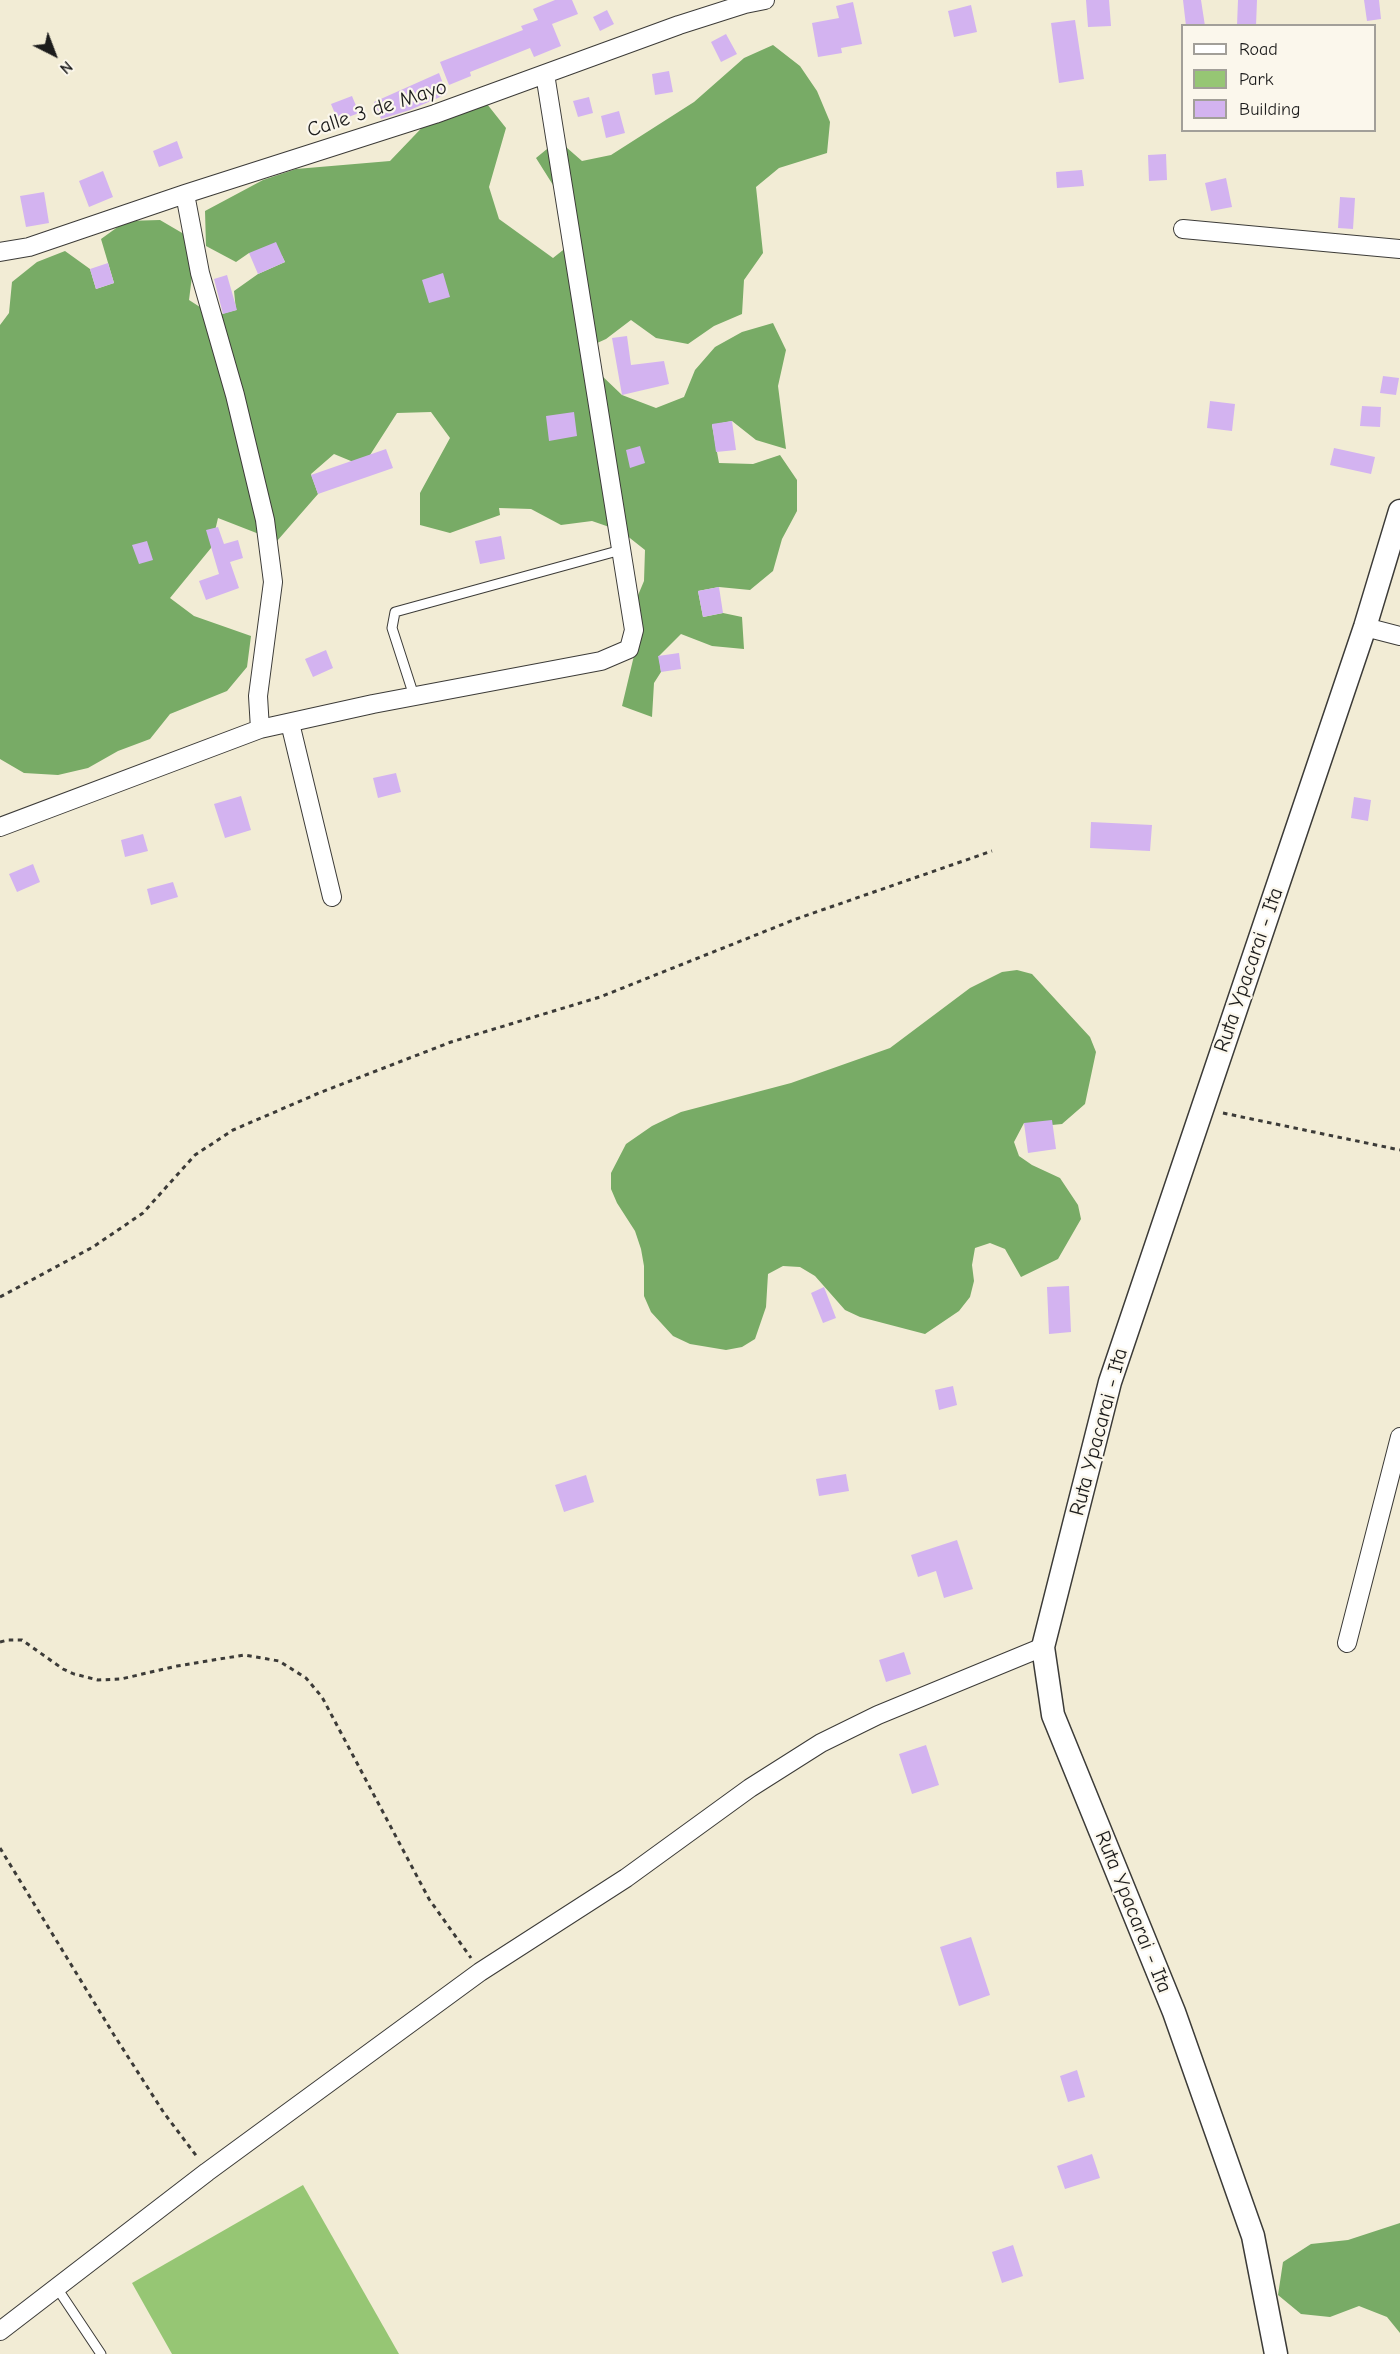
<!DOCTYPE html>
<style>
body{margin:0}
#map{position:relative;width:1400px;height:2354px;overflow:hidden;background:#f2ecd5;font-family:"Comic Neue",sans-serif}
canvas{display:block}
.legend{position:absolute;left:1181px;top:24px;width:195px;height:108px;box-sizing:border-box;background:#fbf7ec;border:2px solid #a29f99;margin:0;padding:8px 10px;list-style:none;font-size:18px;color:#1c1c1c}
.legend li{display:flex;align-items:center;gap:12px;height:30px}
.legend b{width:30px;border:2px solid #a29f99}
.north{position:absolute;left:24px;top:24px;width:60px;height:60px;-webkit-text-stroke:4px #fbf7ec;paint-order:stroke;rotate:138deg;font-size:16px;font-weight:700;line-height:24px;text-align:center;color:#1c1c1c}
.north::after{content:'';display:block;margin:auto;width:21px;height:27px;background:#1c1c1c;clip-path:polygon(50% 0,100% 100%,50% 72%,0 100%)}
</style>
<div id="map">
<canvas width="1400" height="2354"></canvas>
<ul class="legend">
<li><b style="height:8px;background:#fff"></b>Road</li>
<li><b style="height:16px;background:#96c674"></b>Park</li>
<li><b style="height:16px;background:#d3b3f0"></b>Building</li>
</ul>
<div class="north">N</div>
</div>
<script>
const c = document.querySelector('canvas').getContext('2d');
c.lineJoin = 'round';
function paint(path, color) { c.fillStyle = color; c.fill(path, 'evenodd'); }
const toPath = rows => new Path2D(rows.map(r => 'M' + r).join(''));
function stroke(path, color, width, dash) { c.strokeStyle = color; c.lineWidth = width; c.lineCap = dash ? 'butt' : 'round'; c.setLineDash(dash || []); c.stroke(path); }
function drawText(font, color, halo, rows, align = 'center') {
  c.font = font + ' "Comic Neue",sans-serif'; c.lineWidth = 4.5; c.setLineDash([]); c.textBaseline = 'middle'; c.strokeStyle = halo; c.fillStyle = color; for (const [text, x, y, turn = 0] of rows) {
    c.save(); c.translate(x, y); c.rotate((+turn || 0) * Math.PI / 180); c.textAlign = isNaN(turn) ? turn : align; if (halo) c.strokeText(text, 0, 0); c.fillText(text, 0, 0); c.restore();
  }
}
const green = toPath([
 [303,2185,399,2354,172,2354,132,2283]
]);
const forest = toPath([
 [773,45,800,66,817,91,830,122,827,153,779,168,756,187,763,253,744,280,742,314,714,326,688,344,656,338,631,320,606,339,595,344,600,374,622,395,656,408,684,397,695,370,715,347,742,332,773,323,786,350,778,386,786,449,756,440,732,421,712,425,719,463,753,464,780,455,797,480,797,511,782,539,773,571,750,590,719,587,698,591,703,617,723,613,742,617,744,649,712,646,681,634,659,656,661,672,654,683,652,717,622,706,637,643,631,612,644,581,645,550,621,531,592,521,561,525,531,509,499,508,500,515,450,533,420,525,420,493,450,438,431,412,397,413,363,466,334,454,311,474,318,494,277,541,218,518,211,548,170,598,194,616,251,636,247,667,227,691,170,714,150,739,118,751,88,768,58,775,24,773,0,759,0,325,9,313,12,282,37,262,65,251,90,269,96,289,114,283,101,239,126,221,160,220,189,237,193,268,189,300,214,316,236,310,234,291,258,274,285,262,282,256,249,253,236,262,206,246,205,211,263,180,296,169,390,161,435,114,487,104,506,128,489,187,499,219,553,258,577,239,575,208,553,185,536,158,558,140,582,161,611,155,694,102,744,58],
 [1017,970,1032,974,1090,1037,1096,1052,1085,1104,1062,1124,1042,1126,1024,1123,1014,1142,1019,1156,1032,1165,1060,1178,1078,1205,1081,1219,1058,1259,1021,1277,1005,1249,990,1243,975,1248,972,1265,974,1281,970,1297,959,1311,925,1334,860,1317,845,1310,815,1276,800,1267,783,1266,768,1274,766,1307,755,1339,742,1347,726,1350,690,1344,673,1336,651,1312,644,1296,644,1266,641,1249,635,1231,617,1203,611,1189,611,1173,626,1144,652,1126,681,1112,791,1083,890,1048,970,988,1002,972],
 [1400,2223,1400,2333,1387,2317,1359,2306,1330,2317,1301,2314,1278,2295,1283,2262,1311,2244,1348,2240]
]);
const building = toPath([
 [555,0,572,0,578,14,552,24,561,46,534,57,530,48,470,72,471,76,449,85,440,62,523,30,521,26,538,20,533,9],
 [1086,0,1109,0,1111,26,1088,27],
 [1183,0,1201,0,1205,26,1186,26],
 [1238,0,1257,0,1256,26,1237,26],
 [1364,0,1379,0,1381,19,1367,21],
 [853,2,862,44,841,48,842,53,818,57,812,23,839,18,836,6],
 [971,5,977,32,954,37,948,11],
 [607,10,614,24,600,31,593,17],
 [1075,20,1084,79,1059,83,1051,23],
 [726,34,737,54,721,62,711,42],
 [669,71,673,92,655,95,652,74],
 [439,73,447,94,410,110,381,119,374,102],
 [352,96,359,113,338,121,331,104],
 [589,97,593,113,578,117,573,101],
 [619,111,625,133,606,138,601,116],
 [177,141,183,158,159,167,153,151],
 [1166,154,1167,180,1149,181,1148,155],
 [1082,170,1084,186,1057,188,1056,172],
 [103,171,113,197,89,207,79,181],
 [1226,178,1232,207,1211,211,1205,183],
 [44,192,49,223,26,227,20,196],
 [1340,197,1355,198,1353,229,1338,228],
 [276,242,285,262,258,274,249,253],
 [108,263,114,283,96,289,90,269],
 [443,273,450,297,429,303,422,280],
 [227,275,237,310,223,314,214,279],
 [627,336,631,365,664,361,669,384,622,395,612,338],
 [1383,376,1399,378,1396,395,1380,393],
 [1210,401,1235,404,1232,431,1207,428],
 [1362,406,1381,407,1380,427,1360,426],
 [574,412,577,436,549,441,546,416],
 [732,421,736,450,716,452,712,424],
 [640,446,645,463,630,468,626,450],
 [1334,448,1375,457,1371,474,1330,465],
 [386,449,393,468,318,494,311,475],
 [218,527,224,544,238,540,243,558,230,562,239,588,206,600,199,581,219,574,206,530],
 [501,536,505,559,480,564,475,541],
 [147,541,153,560,139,564,132,545],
 [719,587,723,613,703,617,698,591],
 [326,650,333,668,313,677,305,659],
 [679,653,681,669,661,672,658,656],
 [396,773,401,792,378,798,373,778],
 [241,796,251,830,225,838,214,804],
 [1354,797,1371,800,1368,821,1351,818],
 [1091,822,1152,825,1150,851,1090,848],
 [143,834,148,851,125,857,121,840],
 [33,864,40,882,17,892,9,874],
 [173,882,178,897,151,905,147,889],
 [1052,1120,1056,1149,1028,1153,1024,1123],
 [1069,1286,1071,1332,1049,1334,1047,1287],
 [824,1287,836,1318,823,1323,811,1293],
 [953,1386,957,1405,939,1410,935,1390],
 [846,1474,849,1491,819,1496,816,1479],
 [586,1475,594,1502,564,1512,555,1485],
 [957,1540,973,1589,944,1598,936,1571,918,1577,911,1555],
 [904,1652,911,1674,886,1682,879,1660],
 [926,1745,939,1785,912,1794,899,1754],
 [971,1937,990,1995,959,2006,940,1947],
 [1077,2070,1085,2097,1068,2102,1060,2076],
 [1092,2154,1100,2178,1065,2189,1057,2166],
 [1013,2245,1023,2276,1002,2283,992,2252]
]);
const path = toPath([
 [1223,1113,1400,1150],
 [0,1297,93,1247,143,1213,195,1155,233,1130,319,1093,451,1042,600,997,796,919,992,851],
 [0,1642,8,1640,22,1640,63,1669,74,1674,98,1680,121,1679,177,1666,244,1655,279,1661,306,1678,322,1697,429,1899,471,1958],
 [0,1848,114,2035,164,2113,198,2158]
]);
const service = toPath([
 [414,696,392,628,395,612,621,550],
 [57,2288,101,2354]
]);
const minor = toPath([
 [185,194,200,273,235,395,265,520,273,582,258,696,260,729],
 [1183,229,1400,249],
 [0,252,29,247,185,194,435,114,679,25,745,4,765,0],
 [1365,627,1400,636],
 [290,723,332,897],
 [0,827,260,729,373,704,601,661,629,649,634,630,545,74],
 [1347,1643,1400,1437],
 [0,2331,207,2172,480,1972,626,1878,750,1788,821,1743,878,1715,1043,1647]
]);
const tertiary = toPath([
 [1276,2354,1253,2236,1174,2012,1053,1715,1043,1647,1110,1382,1365,627,1400,511]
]);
const streetNames = [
 ["Calle 3 de Mayo",377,109,-18],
 ["Ruta Ypacarai - Ita",1249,970,-71],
 ["Ruta Ypacarai - Ita",1099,1432,-75],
 ["Ruta Ypacarai - Ita",1133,1912,68]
];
paint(green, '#96c674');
paint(forest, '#78ab66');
paint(building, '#d3b3f0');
stroke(service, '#3c3b38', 11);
stroke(minor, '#3c3b38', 20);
stroke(tertiary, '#3c3b38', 25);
stroke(path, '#3c3b38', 3, [4.5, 4.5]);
stroke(service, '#fff', 9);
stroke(minor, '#fff', 18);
stroke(tertiary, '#fff', 22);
drawText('21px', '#1c1c1c', '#fbf7ec', streetNames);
</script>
